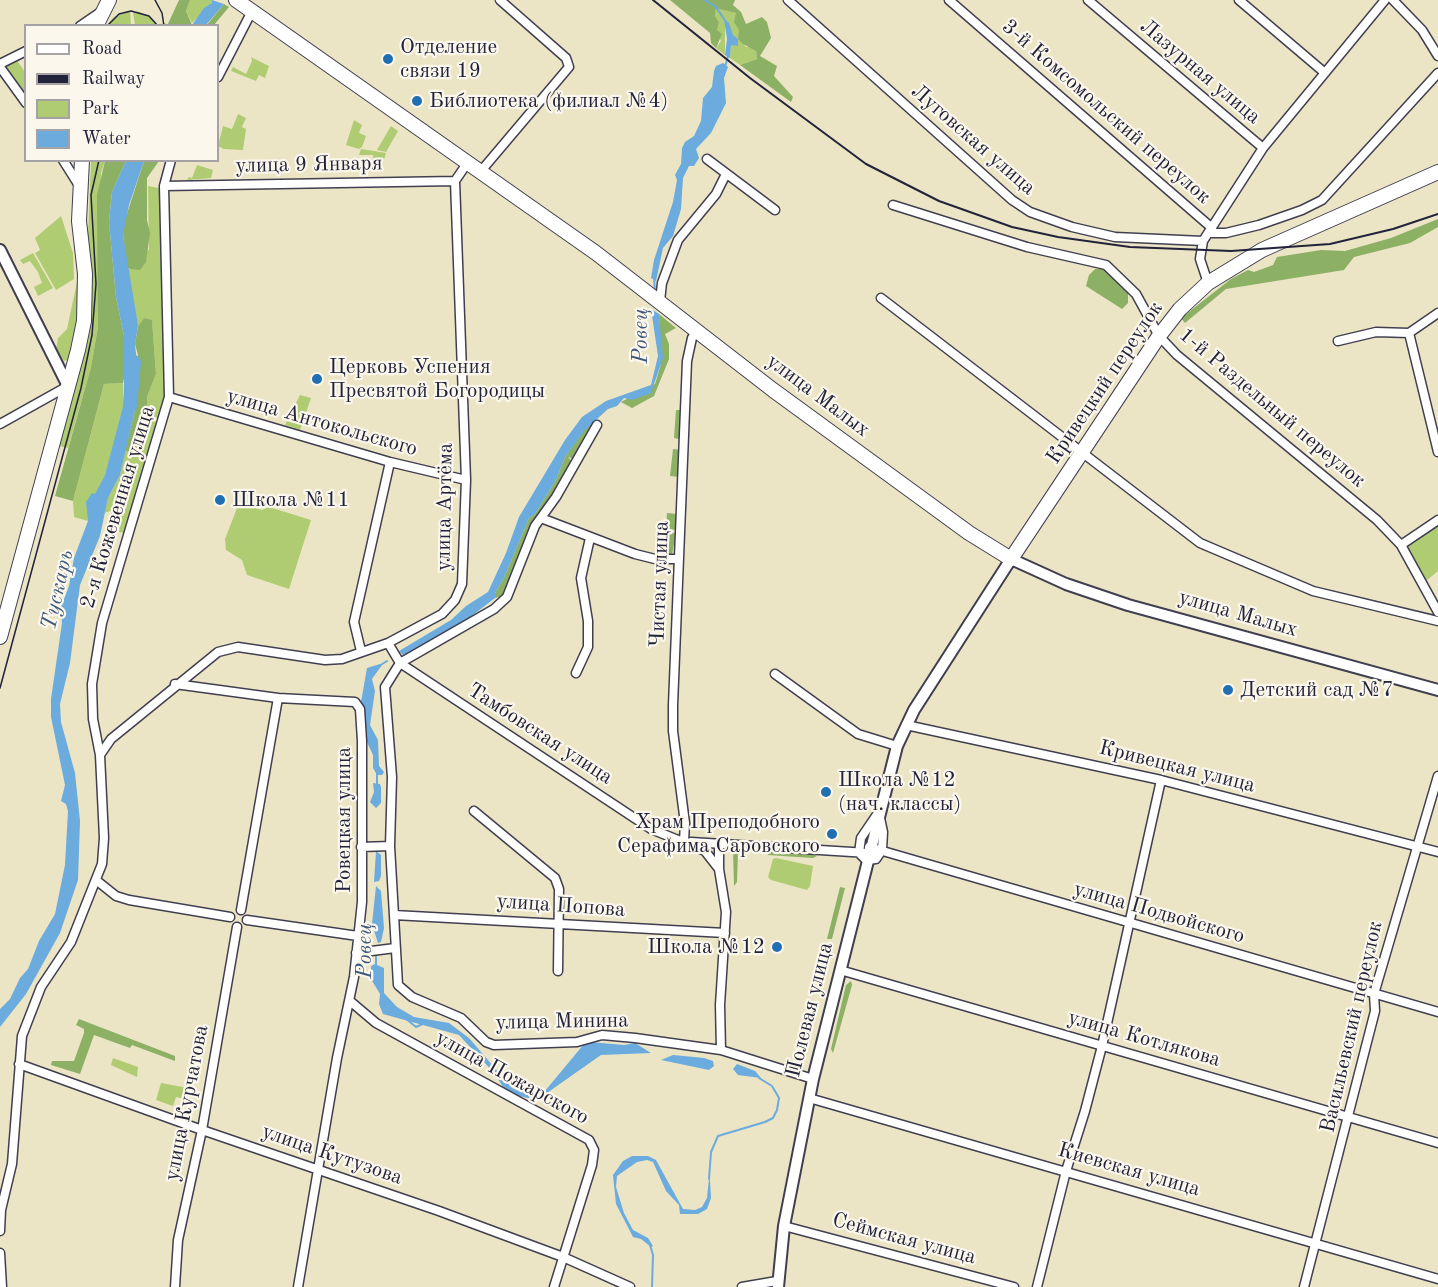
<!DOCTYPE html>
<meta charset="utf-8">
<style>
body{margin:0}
#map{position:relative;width:1438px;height:1287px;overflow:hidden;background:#ebe5c5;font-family:"Old Standard TT",serif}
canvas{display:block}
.legend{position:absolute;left:24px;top:24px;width:195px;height:138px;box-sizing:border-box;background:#fbf7ec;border:2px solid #a4a2a5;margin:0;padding:8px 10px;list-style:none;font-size:18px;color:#22223b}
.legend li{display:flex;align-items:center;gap:12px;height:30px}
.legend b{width:30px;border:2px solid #a4a2a5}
</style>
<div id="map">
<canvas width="1438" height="1287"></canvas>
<ul class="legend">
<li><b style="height:8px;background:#fff"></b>Road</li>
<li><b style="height:8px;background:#22223b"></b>Railway</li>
<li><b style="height:16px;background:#b0cc72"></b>Park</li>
<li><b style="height:16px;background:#6babde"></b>Water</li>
</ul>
</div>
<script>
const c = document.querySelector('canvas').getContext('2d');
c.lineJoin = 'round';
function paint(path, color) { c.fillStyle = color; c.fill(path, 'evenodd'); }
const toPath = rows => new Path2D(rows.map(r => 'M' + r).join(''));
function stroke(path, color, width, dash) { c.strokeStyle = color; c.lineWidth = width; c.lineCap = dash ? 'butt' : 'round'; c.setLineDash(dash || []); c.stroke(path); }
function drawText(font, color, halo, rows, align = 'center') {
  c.font = font + ' "Old Standard TT",serif'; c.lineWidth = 4.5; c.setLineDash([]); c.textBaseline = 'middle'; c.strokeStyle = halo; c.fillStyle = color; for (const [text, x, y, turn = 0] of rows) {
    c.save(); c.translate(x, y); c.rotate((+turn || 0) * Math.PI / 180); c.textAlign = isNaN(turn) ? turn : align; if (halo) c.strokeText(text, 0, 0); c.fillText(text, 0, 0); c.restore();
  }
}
const green = toPath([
 [190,0,212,0,212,3,192,23,186,11],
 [716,7,736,13,741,41,746,47,752,47,756,51,757,59,740,65,730,58,731,44,735,44,733,36,725,27,725,55,716,48,721,41,716,30,719,22,715,16],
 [130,11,131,25,107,25,114,17],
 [137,11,149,16,157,25,165,23,167,25,135,25,133,13],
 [251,57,269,66,265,78,259,75,256,81,231,71,233,67,246,74,252,61],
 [16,59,25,72,25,99,2,66],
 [238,114,246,118,242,127,246,129,243,150,224,149,218,146,223,126,232,129],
 [354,120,362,125,359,133,366,136,362,147,359,149,346,145],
 [391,126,398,131,386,152,377,150],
 [361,149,386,153,383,163,374,163,373,155,359,155],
 [91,161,105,161,101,173,98,327,91,367,68,448,59,446,83,356],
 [197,165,213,170,211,178,187,180,189,177,192,178],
 [148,186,159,188,160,195,165,387,164,401,124,533,119,532,120,517,111,511,104,513,108,498,120,475,125,451,138,452,148,414,147,397,156,374,152,321,144,318,138,326,127,268,131,269,149,249],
 [61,216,73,253,74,279,56,290,35,253,40,250,35,238],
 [33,253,53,288,38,296,34,287,42,283,38,272,30,261,23,264,20,260],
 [77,282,80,295,77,325,70,359,64,361,56,350,58,338,67,329],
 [123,383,124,403,121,420,105,475,88,510,88,521,74,517,73,501,104,384],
 [300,395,311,398,300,430,285,425],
 [239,503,262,510,269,507,311,520,289,589,247,575,242,560,226,550,225,539],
 [1438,525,1438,571,1426,581,1406,544],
 [776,858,813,866,810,886,807,890,771,880,768,877,773,859],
 [113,1058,138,1067,137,1077,111,1065],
 [161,1083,188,1088,186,1099,176,1097,173,1106,156,1100]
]);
const forest = toPath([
 [179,0,190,0,186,11,192,25,167,26],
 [670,0,735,0,733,5,741,12,746,24,762,17,767,22,771,38,760,56,777,66,774,76,793,97,791,102,740,65,757,59,756,51,743,44,738,39,739,30,734,22,736,13,716,8,715,16,719,22,717,30,722,34,716,48,711,43,710,33],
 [224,4,229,7,214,25,206,26],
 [105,161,126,161,112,192,109,222,116,297,124,336,125,374,123,383,104,384,73,501,55,496,91,367,98,327,97,195],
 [144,161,159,161,147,178,147,220,150,233,146,262,140,270,131,269,127,268,123,235,124,223],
 [1438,219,1438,227,1410,243,1354,257,1344,270,1226,289,1185,323,1181,318,1231,279,1248,270,1254,272,1273,265,1277,257,1321,250,1345,251,1391,238],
 [1095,269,1104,269,1128,292,1128,303,1122,309,1086,286,1089,275],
 [659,314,676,328,665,334,669,344,669,359,654,396,632,408,621,402,655,384,661,364],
 [144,318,152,320,156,374,147,397,148,414,137,453,125,451,135,410,136,395,132,390,138,355,135,344,138,326],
 [676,410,684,410,683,440,674,438],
 [595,421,598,422,575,460,568,457,573,463,524,542,504,596,495,598,495,593,504,578,529,518,535,514,556,480,565,457,585,429],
 [673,449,682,450,679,477,670,476],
 [667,513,677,514,676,530,666,529],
 [665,532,676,533,672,555,665,557],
 [733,850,738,851,737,882,734,886],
 [766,851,811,853,817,856,813,858,768,855],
 [840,887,845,888,832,939,827,939],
 [851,981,852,985,833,1053,831,1049,846,985],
 [79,1019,175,1056,175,1061,132,1045,130,1048,94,1035,80,1074,51,1065,52,1061,74,1061,84,1033,84,1029,76,1025]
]);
const water = toPath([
 [212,0,224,4,206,25,192,25,204,8,212,3],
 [724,19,729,23,733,35,738,39,738,46,731,45,730,58,725,55,727,39],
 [723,63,728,67,724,78,726,103,711,133,696,149,699,158,694,166,689,166,683,178,681,209,673,236,663,248,656,281,651,278,654,260,673,202,677,180,675,175,681,164,682,148,685,142,694,136,701,121,703,98,712,87,714,71,716,66],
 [126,161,144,161,129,205,123,235,138,325,135,345,138,370,133,378,132,389,136,395,135,410,120,475,108,498,100,536,80,585,70,663,60,704,61,722,75,773,80,821,78,880,60,933,26,994,0,1027,0,1009,10,999,20,978,28,969,39,941,55,914,65,865,68,811,66,804,61,801,65,785,51,717,51,699,62,623,61,607,69,586,74,558,88,521,86,502,92,493,95,494,105,475,124,403,124,336,116,297,109,222,112,192],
 [651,309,659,314,663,358,651,393,632,400,624,398,617,406,608,409,585,430,565,457,556,480,535,514,529,518,504,578,495,593,495,598,465,621,404,656,399,651,451,620,466,606,488,592,506,553,519,517,565,440,582,417,606,401,651,385,658,356],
 [380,664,382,665,372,679,375,691,370,725,378,740,379,766,384,772,382,775,377,775,373,768,373,755,367,742,361,702,367,668],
 [373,783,380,784,381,787,381,803,376,808,370,802,374,792],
 [376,851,381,855,381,876,379,881,374,882],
 [376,886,381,891,384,928,381,942,378,943,372,924],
 [375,964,384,968,384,993,397,1007,414,1017,449,1023,469,1038,512,1088,521,1092,537,1094,545,1091,584,1044,590,1042,624,1045,635,1043,651,1053,601,1055,537,1100,515,1095,503,1087,495,1074,459,1035,383,1014,379,1004,380,994,371,979,371,966],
 [673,1055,704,1058,713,1061,714,1066,709,1070,661,1060],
 [737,1064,755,1071,761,1078,738,1075,733,1069],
 [632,1156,648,1156,656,1160,683,1209,695,1210,702,1207,707,1198,709,1178,710,1181,711,1198,707,1209,698,1214,680,1214,679,1205,666,1191,653,1162,647,1160,637,1162,617,1176,616,1187,624,1213,633,1230,648,1238,653,1246,651,1247,641,1239,633,1237,616,1204,613,1175,623,1161]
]);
const stream = toPath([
 [705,0,716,7,726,22],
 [725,67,728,56],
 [654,277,655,293],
 [379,666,387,661],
 [377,773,377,786],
 [376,966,376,953],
 [405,1018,416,1027,425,1023],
 [709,1179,711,1152,718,1136,765,1122,773,1118,777,1110,779,1098,772,1086,759,1078],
 [650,1245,653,1255,652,1287]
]);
const river = toPath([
 [130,406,134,362]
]);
const minor = toPath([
 [788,0,1012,200,1030,212,1072,227,1115,237,1203,241],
 [949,0,1212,228],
 [1088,0,1263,148],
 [1239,0,1325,73],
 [1393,0,1422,30,1438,56],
 [80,26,99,13],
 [0,64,26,51],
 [0,67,26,103],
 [218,77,252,11],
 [707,159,775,210],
 [63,160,80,187],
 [481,171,569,67,566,58,500,0],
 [455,181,468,162],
 [164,186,455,181],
 [893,205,1027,247,1106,265,1136,294,1159,336,1177,355,1377,520,1401,545,1438,612],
 [1209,233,1226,233,1259,225,1302,210,1322,200,1438,73],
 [1208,283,1200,259,1203,241,1263,148,1385,0],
 [881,298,1200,543,1313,591,1438,621],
 [660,301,662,283,678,240,716,194,726,174],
 [1409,333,1438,452],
 [1338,341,1376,332,1409,333,1438,313],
 [169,397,390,462,466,480],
 [0,424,68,386],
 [597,425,556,497,535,526,507,597,494,609,400,663,385,687,392,777,390,846,398,985,412,997,461,1018,486,1042,494,1045,577,1042,602,1035,635,1038,721,1050,813,1079],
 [541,518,635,554,655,559,677,559],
 [1401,545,1438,520],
 [388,643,400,663,651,829,705,851,719,869],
 [361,651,354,622,390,462],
 [576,673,588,647,588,621,581,578,590,538],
 [775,674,858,734,897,746],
 [175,684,278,698,355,702,360,709,362,741,362,902,354,977,337,1058,298,1287],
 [906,725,1161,780,1438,852],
 [100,755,111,739,218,652,238,647,325,660,342,659,388,643,442,614,455,600,462,584,466,480,455,181],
 [474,811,555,878,559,889,558,971],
 [878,813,861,838,859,853,866,860,876,859,882,850,883,832,880,818],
 [684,841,685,823,673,731,673,705,687,361,692,338,697,330],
 [691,842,868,853],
 [719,846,719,869,726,912,720,1005,721,1050],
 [361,847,390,846],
 [869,847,1438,1012],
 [96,880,116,896,129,900,230,917],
 [241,910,278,698],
 [394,915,725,933],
 [247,920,358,936],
 [356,953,395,948],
 [840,970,1438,1143],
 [350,1001,376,1023,589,1140,594,1150,592,1165,554,1287],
 [19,1064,202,1130,439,1211,563,1257,630,1287],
 [809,1098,1438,1279],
 [784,1226,1014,1287],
 [0,1231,1,1210,12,1164,22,1036,41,987,71,942,102,864,104,838,100,755,93,719,92,684,102,623,169,397,164,186,171,160],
 [0,1253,2,1287],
 [175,1287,178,1240,202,1130,237,927],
 [742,1287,777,1281],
 [1037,1287,1066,1171,1085,1111,1102,1046,1161,780],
 [1304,1287,1375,1011,1374,994,1438,776]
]);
const tertiary = toPath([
 [0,250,68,386],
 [778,1287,784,1226,813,1079,897,746,914,710,1011,559,1066,584,1128,605,1438,690]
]);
const primary = toPath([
 [236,0,596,253,773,390,969,533,1011,559,1159,336,1180,309,1208,283,1262,250,1438,172],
 [96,26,109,0],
 [0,637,78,350,84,321,85,274,79,221,82,160]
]);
const tram = toPath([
 [155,0,162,13,164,26],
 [107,26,119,14,131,11,149,16,158,26],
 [0,688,81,388,92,335,96,284,91,195,99,160]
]);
const rail = toPath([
 [653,0,750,78,866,164,939,201,1012,227,1058,237,1130,247,1231,251,1330,244,1393,229,1438,214]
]);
const markers = [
 [388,59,6,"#1f6fb2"],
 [417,101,6,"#1f6fb2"],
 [317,379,6,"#1f6fb2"],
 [220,500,6,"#1f6fb2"],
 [1228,690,6,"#1f6fb2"],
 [826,792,6,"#1f6fb2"],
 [832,834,6,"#1f6fb2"],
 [777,947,6,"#1f6fb2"]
];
const poiNames = [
 ["Отделение",400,47],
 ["связи 19",400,71],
 ["Библиотека (филиал №4)",429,101],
 ["Церковь Успения",329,367],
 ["Пресвятой Богородицы",329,391],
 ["Школа №11",232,500],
 ["Детский сад №7",1240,690],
 ["Школа №12",838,780],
 ["(нач. классы)",838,804],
 ["Храм Преподобного",820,822,"right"],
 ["Серафима Саровского",820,846,"right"],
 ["Школа №12",765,947,"right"]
];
const streetNames = [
 ["Лазурная улица",1200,72,40],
 ["3-й Комсомольский переулок",1106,112,41],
 ["Луговская улица",973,140,41],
 ["улица 9 Января",309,165,-1],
 ["Кривецкий переулок",1105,383,-56],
 ["улица Малых",818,396,37],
 ["1-й Раздельный переулок",1272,408,40],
 ["улица Антокольского",322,423,16],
 ["2-я Кожевенная улица",118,507,-73],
 ["улица Артёма",445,507,-89],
 ["Чистая улица",660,584,-88],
 ["улица Малых",1238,614,16],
 ["Тамбовская улица",540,734,33],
 ["Кривецкая улица",1177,767,14],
 ["Ровецкая улица",344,820,-90],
 ["улица Попова",561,906,4],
 ["улица Подвойского",1159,913,16],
 ["Полевая улица",810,1010,-76],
 ["улица Минина",562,1022,-1],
 ["Васильевский переулок",1352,1027,-77],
 ["улица Котлякова",1144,1039,16],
 ["улица Пожарского",512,1078,29],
 ["улица Курчатова",187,1103,-79],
 ["улица Кутузова",332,1155,19],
 ["Киевская улица",1129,1170,16],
 ["Сеймская улица",904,1239,15]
];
const waterNames = [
 ["Ровец",641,336,-90],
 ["Тускарь",58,590,-77],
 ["Ровец",365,951,-90]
];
paint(green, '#b0cc72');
paint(forest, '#8cb064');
paint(water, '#6babde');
stroke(stream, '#6babde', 2);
stroke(river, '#6babde', 14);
stroke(minor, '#403f50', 11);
stroke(tertiary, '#403f50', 14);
stroke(primary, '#403f50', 16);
stroke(minor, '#fff', 8);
stroke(tertiary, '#fff', 10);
stroke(primary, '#fff', 14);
stroke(tram, '#22223b', 1.5);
stroke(rail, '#22223b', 2);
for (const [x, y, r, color] of markers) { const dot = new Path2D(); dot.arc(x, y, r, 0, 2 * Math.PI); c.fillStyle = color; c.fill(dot); stroke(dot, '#fbf7ec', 2); }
drawText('21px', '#22223b', '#fbf7ec', poiNames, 'left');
drawText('21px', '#22223b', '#fbf7ec', streetNames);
drawText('italic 22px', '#3f597c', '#fbf7ec', waterNames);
</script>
